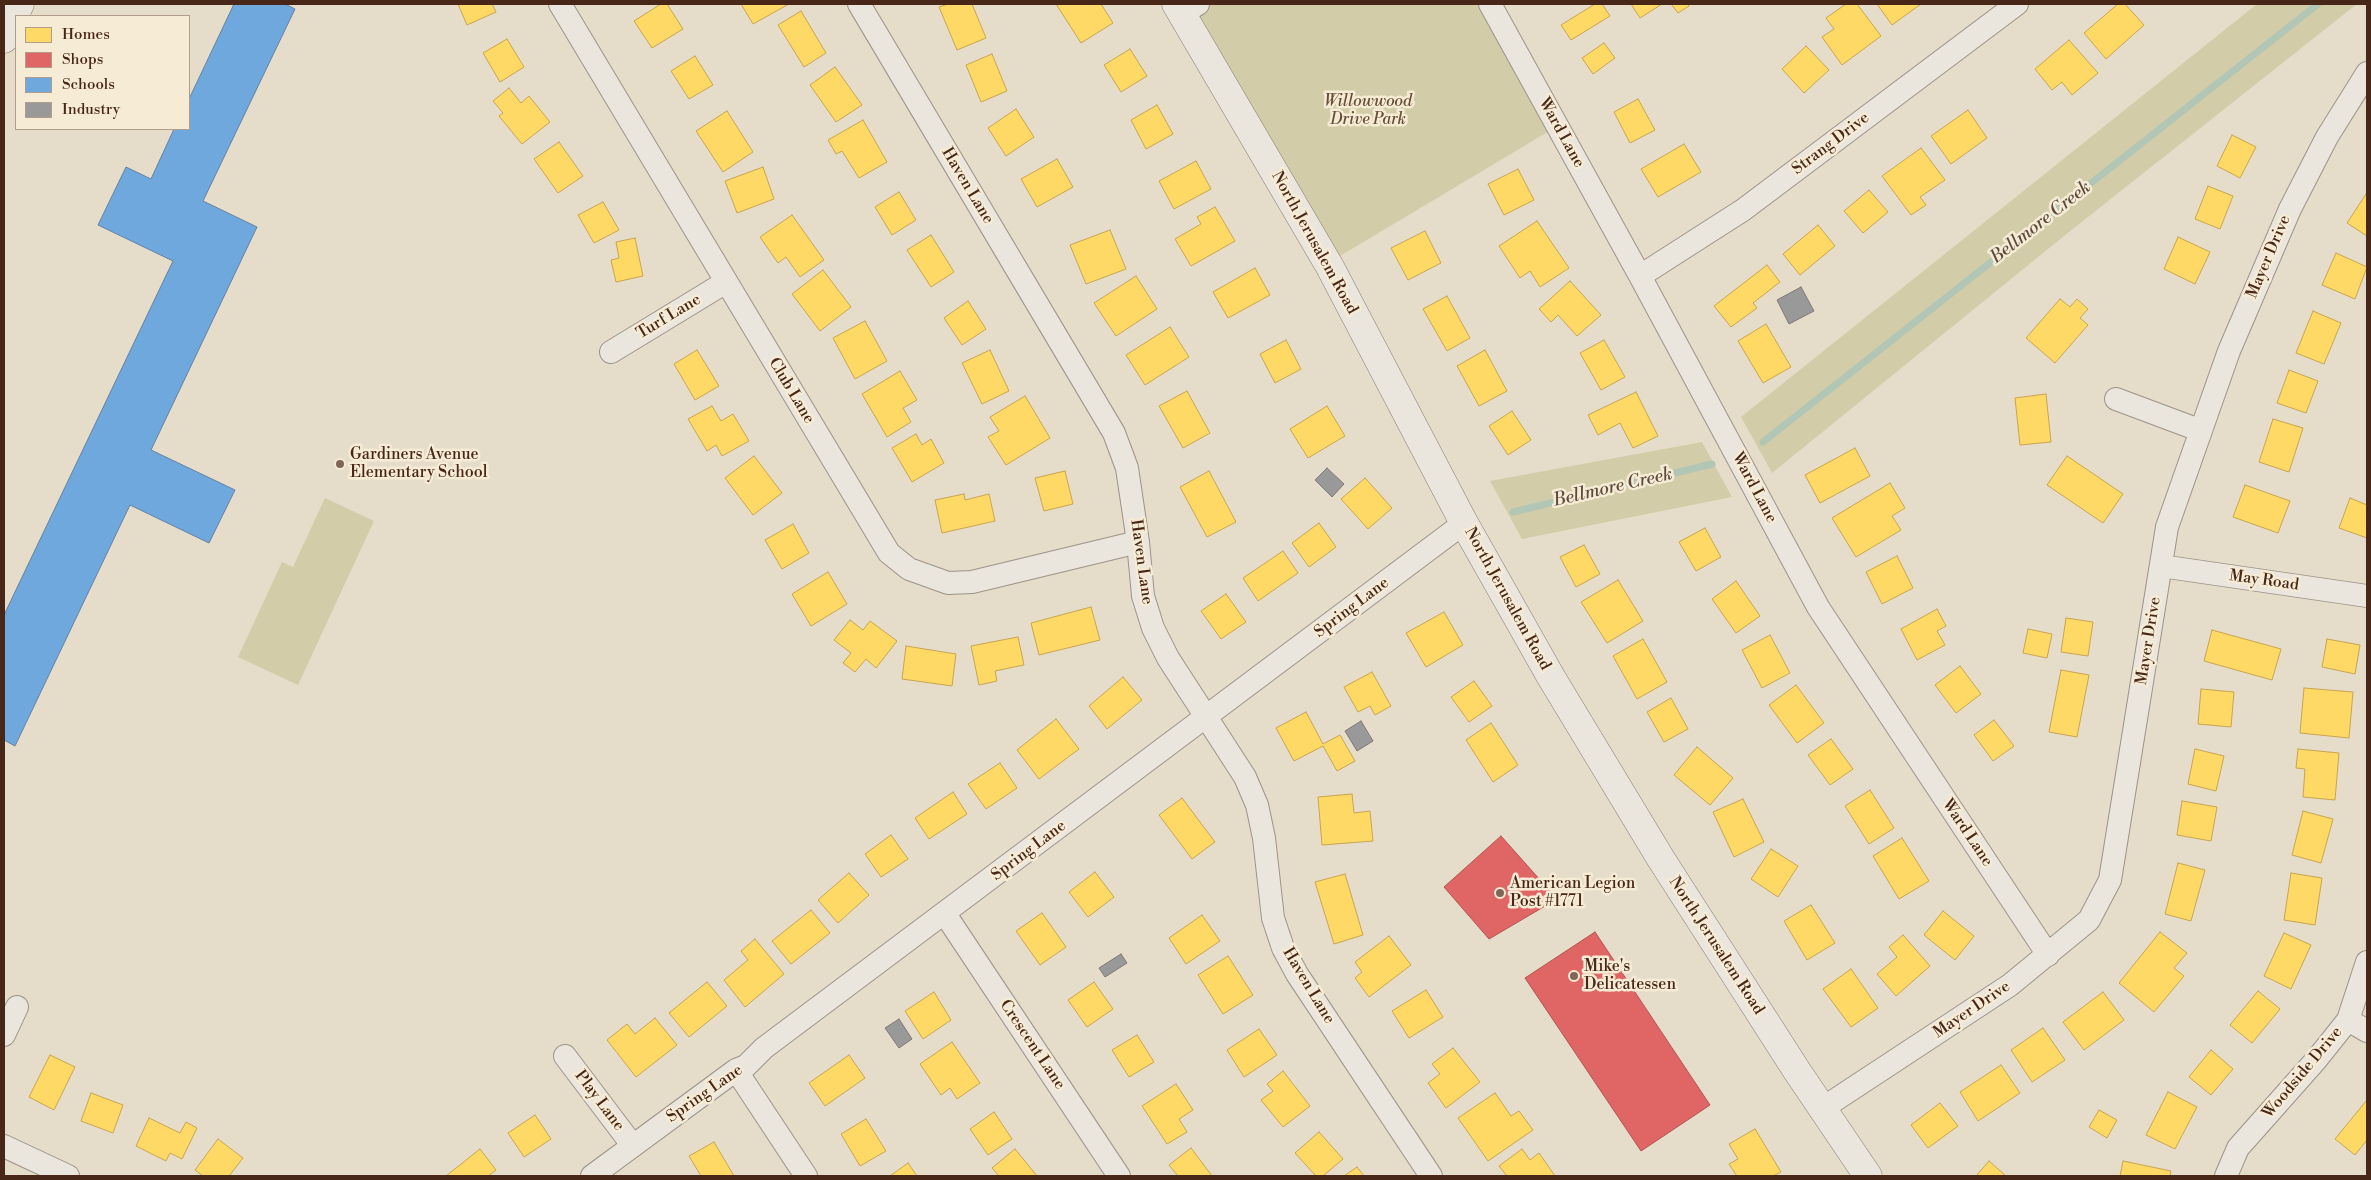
<!DOCTYPE html>
<style>
body{margin:0}
#map{position:relative;width:2371px;height:1180px;overflow:hidden;background:#e6dcca;font-family:"Libre Bodoni",serif}
canvas{display:block}
.frame{position:absolute;inset:0;border:5px solid #482719;pointer-events:none}
.legend{position:absolute;left:15px;top:15px;width:175px;height:115px;box-sizing:border-box;background:#f6ebd5;border:1px solid #b09d8a;margin:0;padding:6px 9px;list-style:none;font-size:15px;color:#482719}
.legend li{display:flex;align-items:center;gap:10px;height:25px}
.legend b{width:25px;border:1px solid #b09d8a}
</style>
<div id="map">
<canvas width="2371" height="1180"></canvas>
<div class="frame"></div>
<ul class="legend">
<li><b style="height:14px;background:#ffd966"></b>Homes</li>
<li><b style="height:14px;background:#e06666"></b>Shops</li>
<li><b style="height:14px;background:#6fa8dc"></b>Schools</li>
<li><b style="height:14px;background:#999"></b>Industry</li>
</ul>
</div>
<script>
const c = document.querySelector('canvas').getContext('2d');
c.lineJoin = 'round';
function paint(path, color) { c.fillStyle = color; c.fill(path, 'evenodd'); }
const toPath = rows => new Path2D(rows.map(r => 'M' + r).join(''));
function stroke(path, color, width, dash) { c.strokeStyle = color; c.lineWidth = width; c.lineCap = dash ? 'butt' : 'round'; c.setLineDash(dash || []); c.stroke(path); }
function drawText(font, color, halo, rows, align = 'center') {
  c.font = font + ' "Libre Bodoni",serif'; c.lineWidth = 5; c.setLineDash([]); c.textBaseline = 'middle'; c.strokeStyle = halo; c.fillStyle = color; for (const [text, x, y, turn = 0] of rows) {
    c.save(); c.translate(x, y); c.rotate((+turn || 0) * Math.PI / 180); c.textAlign = isNaN(turn) ? turn : align; if (halo) c.strokeText(text, 0, 0); c.fillText(text, 0, 0); c.restore();
  }
}
const green = toPath([
 [1200,4,1489,4,1556,127,1330,262,1184,14],
 [2257,4,2357,4,2064,236,1772,473,1741,417],
 [1702,442,1732,497,1522,539,1490,481],
 [325,498,374,521,298,685,238,657,282,562,293,567]
]);
const homes = toPath([
 [458,4,492,4,496,12,467,25,458,4],
 [661,4,667,4,683,29,652,48,634,21,661,4],
 [741,4,789,4,753,24,741,4],
 [948,4,972,4,986,38,957,50,939,7,948,4],
 [1056,4,1101,4,1113,23,1081,43,1056,4],
 [1595,4,1602,4,1610,16,1571,40,1561,25,1595,4],
 [1631,4,1662,4,1640,18,1631,4],
 [1671,4,1688,4,1689,6,1678,13,1671,4],
 [1846,4,1857,4,1881,36,1842,65,1822,37,1834,29,1826,18,1846,4],
 [1877,4,1921,4,1892,25,1877,4],
 [2118,4,2125,4,2144,25,2106,59,2084,33,2118,4],
 [801,11,826,53,804,67,778,25,801,11],
 [507,39,524,67,500,82,483,53,507,39],
 [2069,40,2098,73,2072,95,2062,82,2052,90,2035,69,2069,40],
 [1604,43,1615,58,1593,74,1582,58,1604,43],
 [1806,46,1829,70,1804,93,1782,69,1806,46],
 [1130,49,1147,76,1121,92,1104,65,1130,49],
 [992,54,1007,91,981,102,966,65,992,54],
 [695,56,713,85,689,99,671,71,695,56],
 [835,67,862,105,836,122,810,85,835,67],
 [509,88,521,103,529,96,550,122,522,144,499,116,503,113,493,101,509,88],
 [1638,99,1655,130,1630,143,1614,112,1638,99],
 [1157,105,1173,134,1146,149,1131,120,1157,105],
 [1016,109,1034,137,1006,156,988,128,1016,109],
 [1968,110,1987,138,1951,164,1931,136,1968,110],
 [727,111,753,152,723,172,696,131,727,111],
 [863,120,887,162,859,178,842,151,836,154,828,140,863,120],
 [2232,135,2256,147,2240,178,2217,166,2232,135],
 [559,142,583,176,558,193,534,159,559,142],
 [1684,144,1701,172,1658,197,1641,169,1684,144],
 [1921,148,1945,180,1920,197,1926,205,1911,215,1882,176,1921,148],
 [1057,159,1073,187,1037,207,1021,179,1057,159],
 [1196,161,1211,189,1174,209,1159,181,1196,161],
 [763,167,774,199,737,213,725,181,763,167],
 [1518,169,1534,200,1504,215,1488,184,1518,169],
 [2208,186,2233,196,2220,229,2195,219,2208,186],
 [1869,190,1888,212,1863,233,1844,211,1869,190],
 [899,192,916,220,892,235,875,207,899,192],
 [2366,194,2367,195,2367,236,2347,223,2366,194],
 [603,202,619,230,594,243,578,215,603,202],
 [1215,207,1235,241,1191,266,1175,239,1201,224,1197,217,1215,207],
 [792,215,824,260,800,277,786,257,778,263,760,237,792,215],
 [1537,221,1569,268,1540,287,1530,271,1520,278,1499,246,1537,221],
 [1818,225,1835,246,1800,275,1783,254,1818,225],
 [1110,230,1126,269,1086,284,1070,245,1110,230],
 [1425,231,1441,263,1408,280,1391,248,1425,231],
 [931,235,954,272,931,287,907,250,931,235],
 [2178,237,2210,252,2195,284,2164,269,2178,237],
 [635,238,643,276,616,282,611,260,619,258,616,242,635,238],
 [2336,253,2367,267,2355,299,2322,285,2336,253],
 [1767,265,1780,282,1753,303,1757,308,1731,327,1714,306,1767,265],
 [1255,268,1270,295,1228,318,1213,292,1255,268],
 [823,270,851,307,820,331,792,294,823,270],
 [1136,276,1157,309,1116,336,1094,303,1136,276],
 [1570,281,1601,315,1577,336,1558,315,1551,322,1539,309,1570,281],
 [1447,296,1470,338,1447,351,1423,309,1447,296],
 [2060,299,2070,307,2077,299,2088,309,2080,318,2088,325,2055,363,2026,338,2060,299],
 [968,301,986,329,962,345,944,318,968,301],
 [2313,311,2341,323,2324,364,2296,353,2313,311],
 [865,321,887,361,855,379,833,338,865,321],
 [1766,324,1791,367,1763,383,1738,341,1766,324],
 [1170,327,1189,357,1145,385,1126,355,1170,327],
 [1286,340,1301,369,1275,383,1260,354,1286,340],
 [1604,340,1625,377,1601,390,1580,353,1604,340],
 [697,350,719,386,695,400,674,364,697,350],
 [990,350,1009,391,982,404,962,363,990,350],
 [1485,350,1507,391,1479,406,1457,366,1485,350],
 [2289,370,2318,381,2306,413,2277,403,2289,370],
 [900,371,917,400,903,408,911,422,887,437,862,394,900,371],
 [1187,391,1210,433,1183,448,1159,406,1187,391],
 [1636,392,1658,436,1633,448,1620,423,1598,435,1588,415,1636,392],
 [2046,394,2051,442,2020,445,2015,398,2046,394],
 [1025,396,1050,438,1006,465,988,437,999,431,990,417,1025,396],
 [712,406,721,421,733,414,749,441,722,456,716,445,707,451,688,419,712,406],
 [1327,406,1345,436,1308,458,1290,429,1327,406],
 [1512,411,1531,440,1508,455,1489,426,1512,411],
 [2273,419,2303,428,2289,472,2259,462,2273,419],
 [916,434,922,445,931,439,944,463,912,482,892,448,916,434],
 [1855,448,1870,476,1820,503,1805,475,1855,448],
 [754,456,782,493,753,515,725,478,754,456],
 [2067,456,2123,494,2103,523,2047,485,2067,456],
 [1065,471,1073,504,1044,511,1035,478,1065,471],
 [1209,471,1236,522,1207,537,1180,487,1209,471],
 [1365,478,1392,508,1368,529,1341,499,1365,478],
 [1890,483,1905,508,1892,516,1901,530,1856,557,1832,518,1890,483],
 [2245,485,2290,501,2278,533,2233,517,2245,485],
 [964,494,965,500,989,494,995,521,942,533,935,500,964,494],
 [2350,498,2367,505,2367,538,2339,528,2350,498],
 [1319,523,1336,547,1309,567,1292,543,1319,523],
 [793,524,809,553,782,569,765,540,793,524],
 [1705,528,1721,557,1696,571,1679,542,1705,528],
 [1584,545,1600,574,1576,587,1560,557,1584,545],
 [1283,551,1298,573,1258,601,1243,578,1283,551],
 [1897,556,1913,588,1882,604,1866,572,1897,556],
 [828,572,847,604,811,626,792,594,828,572],
 [1618,580,1643,621,1607,643,1581,602,1618,580],
 [1736,581,1760,616,1736,633,1712,599,1736,581],
 [1226,594,1246,622,1221,639,1201,611,1226,594],
 [1091,607,1100,640,1039,655,1031,623,1091,607],
 [1937,609,1946,626,1937,631,1945,645,1917,660,1901,629,1937,609],
 [1444,612,1463,645,1426,667,1406,633,1444,612],
 [2066,618,2093,622,2088,656,2061,652,2066,618],
 [850,620,863,630,870,621,897,641,876,668,866,659,855,672,843,663,851,653,834,640,850,620],
 [2028,629,2052,634,2047,658,2023,653,2028,629],
 [2212,630,2281,649,2272,680,2204,661,2212,630],
 [1770,635,1790,673,1762,688,1742,650,1770,635],
 [1018,637,1024,665,995,671,997,681,979,685,971,646,1018,637],
 [1643,639,1667,682,1637,699,1613,656,1643,639],
 [2327,639,2360,645,2355,674,2322,667,2327,639],
 [906,646,956,654,952,686,902,679,906,646],
 [1960,666,1981,694,1956,713,1935,685,1960,666],
 [2061,670,2089,675,2077,737,2049,732,2061,670],
 [1372,672,1391,706,1375,715,1370,706,1358,712,1344,687,1372,672],
 [1123,677,1142,700,1107,729,1089,706,1123,677],
 [1474,681,1492,706,1469,722,1451,697,1474,681],
 [1796,685,1824,723,1797,743,1769,705,1796,685],
 [2304,688,2353,692,2349,738,2300,733,2304,688],
 [2201,689,2234,692,2231,727,2198,724,2201,689],
 [1671,698,1688,729,1664,742,1647,712,1671,698],
 [1306,712,1323,744,1340,735,1355,761,1337,771,1323,746,1294,761,1276,728,1306,712],
 [1056,719,1079,749,1039,779,1017,750,1056,719],
 [1994,720,2014,746,1993,761,1974,735,1994,720],
 [1491,723,1518,765,1493,782,1466,740,1491,723],
 [1831,739,1853,769,1830,785,1808,755,1831,739],
 [1697,747,1733,778,1710,805,1674,775,1697,747],
 [2195,749,2224,756,2216,791,2188,784,2195,749],
 [2298,749,2339,753,2335,800,2303,797,2305,769,2296,768,2298,749],
 [1000,763,1017,788,986,809,968,784,1000,763],
 [1870,790,1894,828,1869,844,1845,806,1870,790],
 [953,792,967,814,929,839,915,818,953,792],
 [1352,794,1354,813,1370,811,1373,841,1322,845,1318,797,1352,794],
 [1182,798,1215,842,1192,859,1159,815,1182,798],
 [1743,799,1764,842,1734,857,1713,812,1743,799],
 [2182,801,2217,807,2211,841,2177,835,2182,801],
 [2303,811,2333,819,2321,863,2292,855,2303,811],
 [891,835,908,859,881,877,865,854,891,835],
 [1902,838,1929,881,1899,899,1873,856,1902,838],
 [1771,849,1798,866,1778,897,1751,879,1771,849],
 [2178,863,2205,870,2191,921,2165,914,2178,863],
 [1095,872,1114,897,1088,917,1069,892,1095,872],
 [849,873,869,895,838,923,818,900,849,873],
 [2291,873,2322,878,2315,925,2284,920,2291,873],
 [1345,874,1363,935,1334,944,1315,882,1345,874],
 [1811,905,1835,943,1807,960,1784,921,1811,905],
 [811,910,830,933,791,964,772,941,811,910],
 [1943,911,1974,936,1955,960,1924,935,1943,911],
 [1042,913,1066,947,1040,965,1016,931,1042,913],
 [1202,915,1220,941,1186,964,1169,938,1202,915],
 [2160,932,2187,953,2174,968,2184,976,2154,1012,2119,983,2160,932],
 [2284,933,2311,945,2291,989,2264,976,2284,933],
 [1903,935,1930,966,1896,996,1877,974,1897,957,1889,947,1903,935],
 [1389,936,1411,965,1369,997,1355,978,1362,972,1355,962,1389,936],
 [755,939,784,974,745,1007,724,980,748,960,741,951,755,939],
 [1228,956,1253,995,1223,1014,1198,975,1228,956],
 [1851,969,1878,1008,1851,1027,1823,989,1851,969],
 [707,982,727,1006,689,1037,669,1013,707,982],
 [1094,982,1113,1009,1087,1027,1068,1000,1094,982],
 [1426,990,1443,1017,1409,1038,1392,1011,1426,990],
 [2258,991,2280,1009,2252,1043,2230,1025,2258,991],
 [934,992,951,1020,923,1039,905,1011,934,992],
 [2103,992,2124,1020,2084,1050,2063,1022,2103,992],
 [655,1018,677,1045,636,1077,607,1040,627,1024,635,1034,655,1018],
 [2043,1028,2065,1060,2032,1082,2011,1050,2043,1028],
 [1259,1029,1277,1055,1244,1077,1227,1050,1259,1029],
 [1137,1035,1154,1062,1129,1077,1112,1050,1137,1035],
 [952,1042,980,1083,957,1099,950,1088,941,1095,920,1064,952,1042],
 [1453,1048,1480,1082,1446,1108,1428,1083,1440,1074,1432,1064,1453,1048],
 [2211,1050,2233,1069,2211,1095,2189,1077,2211,1050],
 [50,1055,75,1067,54,1110,29,1097,50,1055],
 [849,1055,865,1078,825,1106,809,1083,849,1055],
 [2001,1065,2020,1093,1978,1121,1960,1092,2001,1065],
 [1283,1071,1310,1106,1283,1127,1261,1100,1273,1091,1267,1084,1283,1071],
 [1176,1084,1193,1110,1179,1119,1187,1132,1167,1144,1142,1106,1176,1084],
 [2168,1092,2197,1107,2175,1149,2146,1135,2168,1092],
 [91,1093,123,1105,113,1133,81,1121,91,1093],
 [1495,1093,1511,1116,1519,1111,1533,1130,1488,1161,1458,1118,1495,1093],
 [2367,1100,2367,1140,2355,1155,2335,1139,2367,1100],
 [1940,1103,1958,1126,1928,1148,1911,1125,1940,1103],
 [2099,1110,2117,1120,2107,1138,2089,1127,2099,1110],
 [994,1112,1012,1139,988,1155,970,1129,994,1112],
 [535,1115,551,1139,524,1157,508,1133,535,1115],
 [149,1118,180,1133,186,1122,197,1128,182,1159,170,1153,166,1161,136,1146,149,1118],
 [866,1119,886,1151,860,1166,841,1134,866,1119],
 [1755,1129,1781,1172,1773,1176,1737,1176,1729,1164,1738,1159,1729,1144,1755,1129],
 [1319,1132,1343,1159,1323,1176,1316,1176,1295,1153,1319,1132],
 [218,1139,243,1158,229,1176,203,1176,195,1170,218,1139],
 [714,1142,734,1176,701,1176,689,1156,714,1142],
 [1191,1148,1212,1176,1178,1176,1169,1165,1191,1148],
 [480,1149,496,1170,488,1176,446,1176,480,1149],
 [1015,1149,1037,1176,999,1176,992,1168,1015,1149],
 [1522,1149,1530,1160,1539,1153,1555,1176,1507,1176,1499,1166,1522,1149],
 [1989,1161,2006,1176,1976,1176,1989,1161],
 [2123,1161,2171,1171,2170,1176,2120,1176,2123,1161],
 [908,1163,917,1176,890,1176,908,1163],
 [1357,1167,1364,1176,1344,1176,1357,1167]
]);
const shops = toPath([
 [1501,836,1557,899,1489,939,1444,887,1501,836],
 [1595,932,1710,1105,1641,1151,1525,978,1595,932]
]);
const schools = toPath([
 [234,4,285,4,295,9,203,201,257,227,151,450,235,490,209,543,130,505,15,746,4,740,4,615,173,261,98,225,126,167,151,179,174,129,189,129,189,99,234,4]
]);
const industry = toPath([
 [1801,287,1814,311,1789,324,1777,300,1801,287],
 [1327,468,1344,484,1332,497,1315,480,1327,468],
 [1361,721,1373,741,1357,751,1345,731,1361,721],
 [1121,954,1127,963,1105,977,1099,968,1121,954],
 [899,1019,912,1039,899,1048,885,1028,899,1019]
]);
const stream = toPath([
 [1763,442,2318,4],
 [1513,512,1712,464]
]);
const minor = toPath([
 [560,4,889,553,909,569,948,583,972,582,1138,542],
 [859,4,1114,433,1127,468,1138,542,1143,596,1153,628,1168,658,1245,777,1257,805,1264,838,1273,918,1283,948,1297,974,1431,1176],
 [1490,4,1640,276,1818,607,2048,955],
 [1182,14,1198,4],
 [1640,276,1743,210,2017,4],
 [611,352,726,282],
 [2116,399,2199,430],
 [2161,566,2367,596],
 [945,914,1119,1176],
 [2348,1020,2367,1031],
 [4,1035,17,1007],
 [565,1056,633,1146],
 [736,1070,806,1176],
 [1823,1108,2010,985,2089,920,2110,880,2167,527,2229,351,2290,209,2327,137,2367,73],
 [4,1146,68,1176],
 [592,1176,736,1070,746,1066,764,1048,1464,523],
 [2226,1176,2238,1148,2316,1060,2348,1020,2367,962]
]);
const secondary = toPath([
 [1176,4,1330,267,1464,523,1551,677,1661,859,1797,1071,1868,1176],
 [4,39,20,4]
]);
const markers = [
 [340,464,5,"#7f6657"],
 [1500,893,5,"#7f6657"],
 [1574,976,5,"#7f6657"]
];
const parkNames = [
 ["Willowwood",1368,102],
 ["Drive Park",1368,120]
];
const streetNames = [
 ["Ward Lane",1561,133,61],
 ["Strang Drive",1831,144,-37],
 ["Haven Lane",967,186,59],
 ["North Jerusalem Road",1314,243,61],
 ["Mayer Drive",2269,257,-67],
 ["Turf Lane",669,317,-31],
 ["Club Lane",791,391,59],
 ["Ward Lane",1754,488,62],
 ["Haven Lane",1141,562,82],
 ["May Road",2264,581,8],
 ["North Jerusalem Road",1507,599,61],
 ["Spring Lane",1352,608,-37],
 ["Mayer Drive",2149,641,-81],
 ["Ward Lane",1967,833,56],
 ["Spring Lane",1029,851,-37],
 ["North Jerusalem Road",1716,946,57],
 ["Haven Lane",1308,986,59],
 ["Mayer Drive",1972,1010,-34],
 ["Crescent Lane",1032,1045,56],
 ["Woodside Drive",2303,1073,-50],
 ["Spring Lane",705,1094,-35],
 ["Play Lane",599,1101,53]
];
const poiNames = [
 ["Gardiners Avenue",350,455],
 ["Elementary School",350,473],
 ["American Legion",1510,884],
 ["Post #1771",1510,902],
 ["Mike's",1584,967],
 ["Delicatessen",1584,985]
];
const waterNames = [
 ["Bellmore Creek",2041,223,-38],
 ["Bellmore Creek",1613,488,-13]
];
paint(green, '#d2cda8');
paint(homes, '#ffd966');
stroke(homes, '#c8a44f', 1);
paint(shops, '#e06666');
stroke(shops, '#b2534f', 1);
paint(schools, '#6fa8dc');
stroke(schools, '#6381a2', 1);
paint(industry, '#999');
stroke(industry, '#817773', 1);
stroke(stream, '#b2c6b6', 7);
stroke(minor, '#9d9388', 24);
stroke(secondary, '#877c71', 29);
stroke(minor, '#eae5dd', 22);
stroke(secondary, '#eae5dd', 28);
for (const [x, y, r, color] of markers) { const dot = new Path2D(); dot.arc(x, y, r, 0, 2 * Math.PI); c.fillStyle = color; c.fill(dot); stroke(dot, '#f6ebd5', 2); }
drawText('italic 16px', '#664d36', '#f6ebd5', parkNames);
drawText('16px', '#482719', '#f6ebd5', streetNames);
drawText('16px', '#482719', '#f6ebd5', poiNames, 'left');
drawText('italic 18px', '#5d4c3e', '#f6ebd5', waterNames);
</script>
